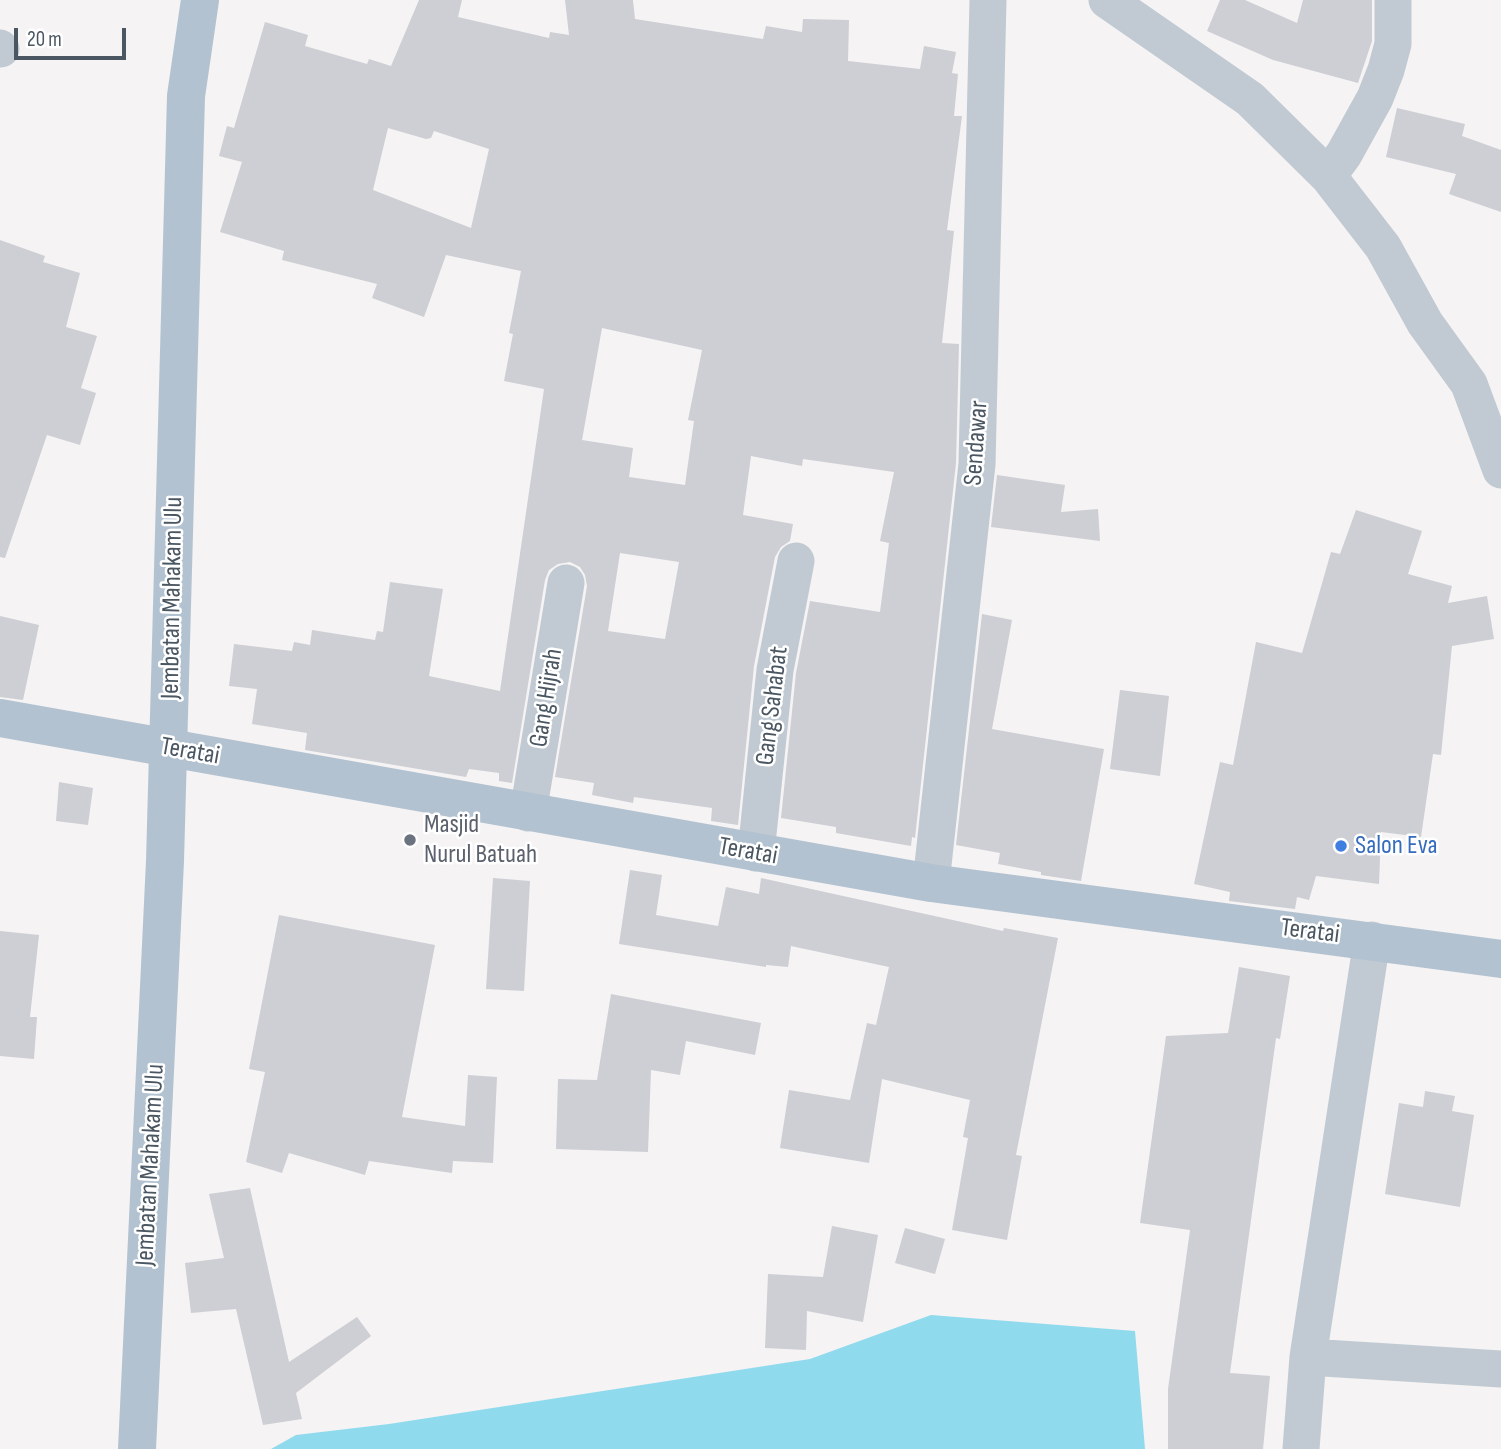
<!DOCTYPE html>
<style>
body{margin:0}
#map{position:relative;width:1501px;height:1449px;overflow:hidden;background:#f5f3f3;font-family:"Sofia Sans Condensed",sans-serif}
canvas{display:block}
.scale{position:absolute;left:14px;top:28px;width:112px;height:32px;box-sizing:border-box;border:4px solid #4a5661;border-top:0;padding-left:9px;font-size:21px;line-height:24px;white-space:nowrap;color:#4a5661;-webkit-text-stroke:5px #fff;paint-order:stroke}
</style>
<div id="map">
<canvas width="1501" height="1449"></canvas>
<div class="scale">20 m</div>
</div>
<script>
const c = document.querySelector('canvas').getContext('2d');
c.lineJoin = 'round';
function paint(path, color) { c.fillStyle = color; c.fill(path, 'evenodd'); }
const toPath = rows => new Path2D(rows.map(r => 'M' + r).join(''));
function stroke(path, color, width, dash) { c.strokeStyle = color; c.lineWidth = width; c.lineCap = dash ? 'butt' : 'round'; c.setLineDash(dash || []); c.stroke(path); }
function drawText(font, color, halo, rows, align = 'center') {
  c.font = font + ' "Sofia Sans Condensed",sans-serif'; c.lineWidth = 5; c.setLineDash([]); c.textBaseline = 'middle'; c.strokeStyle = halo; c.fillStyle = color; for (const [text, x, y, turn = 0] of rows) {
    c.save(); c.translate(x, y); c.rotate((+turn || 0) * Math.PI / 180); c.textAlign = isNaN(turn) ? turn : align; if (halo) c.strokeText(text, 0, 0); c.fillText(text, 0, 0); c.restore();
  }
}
const water = toPath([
 [931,1315,1135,1331,1145,1449,271,1449,296,1435,389,1424,810,1359]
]);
const building = toPath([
 [419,0,462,0,458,17,549,38,550,32,569,35,565,0,633,0,635,19,763,39,766,26,802,32,803,19,849,20,848,61,920,69,924,46,956,52,952,73,958,74,954,116,962,116,947,230,954,231,942,343,959,344,956,463,915,838,912,837,911,846,836,833,836,827,781,818,796,673,810,601,880,612,889,543,880,541,894,472,803,459,802,466,751,456,743,515,793,524,790,541,781,547,775,557,754,666,738,825,711,821,712,808,634,797,633,803,592,795,594,783,555,777,587,586,585,575,580,567,570,562,558,564,549,570,545,580,512,783,499,781,499,773,469,769,466,777,305,750,307,733,252,724,257,689,229,686,234,644,292,651,294,642,310,645,312,630,375,640,377,631,383,632,390,582,443,589,429,676,500,691,544,389,504,381,513,334,509,333,521,271,446,255,424,317,372,298,377,284,282,260,284,251,220,232,242,162,219,156,227,126,234,128,265,22,308,35,305,46,367,64,369,59,391,66],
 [388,128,426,139,431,138,434,131,489,149,471,228,373,190],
 [602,328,702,350,688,420,694,421,685,485,629,477,633,448,582,440],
 [620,553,679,562,665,639,608,631],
 [1220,0,1245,0,1297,23,1303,0,1372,0,1372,41,1358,83,1273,60,1207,31],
 [1397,108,1465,124,1462,136,1501,150,1501,212,1449,194,1456,174,1386,157],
 [0,240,45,256,43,262,80,273,66,327,97,336,81,388,96,393,80,445,47,435,5,558,0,557],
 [997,475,1065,485,1061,512,1098,509,1100,541,991,527],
 [1356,510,1422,531,1408,574,1452,586,1448,603,1487,596,1494,639,1452,646,1441,755,1433,754,1421,837,1381,832,1379,884,1316,876,1309,900,1297,897,1295,909,1229,901,1230,892,1194,884,1220,762,1233,765,1256,642,1302,653,1331,552,1340,554],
 [982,614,1012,620,992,729,1104,749,1081,881,1041,875,1041,872,998,864,1000,853,956,845],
 [0,616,39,625,23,700,0,697],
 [1120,690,1169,696,1160,776,1110,769],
 [59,782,93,788,88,825,56,821],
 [630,870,662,875,656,915,718,926,726,887,759,894,761,878,1003,931,1004,928,1058,938,1016,1155,1022,1156,1007,1240,952,1230,968,1138,963,1137,970,1100,882,1079,869,1163,780,1148,789,1090,850,1100,867,1023,876,1025,889,967,791,946,788,967,766,965,766,967,619,944],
 [493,878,530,881,524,991,486,989],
 [279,915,435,945,402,1117,465,1126,468,1075,497,1077,493,1163,453,1161,452,1173,369,1161,365,1175,289,1153,282,1173,246,1162,265,1072,249,1069],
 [0,931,39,935,30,1017,37,1017,34,1059,0,1056],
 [1239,967,1290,976,1280,1039,1276,1038,1230,1373,1270,1376,1263,1449,1168,1449,1168,1389,1190,1230,1140,1223,1166,1036,1228,1033],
 [611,994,761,1023,755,1055,686,1041,680,1075,651,1070,648,1152,556,1149,558,1079,597,1080],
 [1425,1091,1455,1096,1452,1111,1474,1115,1460,1207,1385,1194,1399,1103,1423,1107],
 [250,1188,289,1362,357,1317,371,1336,296,1393,302,1419,263,1425,236,1309,191,1313,185,1263,224,1258,209,1194],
 [832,1226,878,1235,863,1322,807,1311,806,1350,765,1348,768,1274,823,1277],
 [905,1228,945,1239,935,1274,895,1263]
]);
const minor = toPath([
 [1107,0,1250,99,1328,176,1383,247,1425,323,1469,384,1501,470],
 [0,48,1,49],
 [1328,176,1344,154,1375,98,1386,70,1393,44,1393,0],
 [528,813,566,583],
 [756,853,775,670,796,561],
 [931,883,977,464,988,0],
 [1372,940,1308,1357,1501,1369],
 [1301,1449,1308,1357]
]);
const major = toPath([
 [0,718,931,883,1501,959]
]);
const majorBridge = toPath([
 [137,1449,165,861,186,96,200,0]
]);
const markers = [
 [410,840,7,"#6b7280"],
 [1341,846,7,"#3f7fe0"]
];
const streetNames = [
 ["Sendawar",977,443,-86],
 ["Jembatan Mahakam Ulu",173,598,-89],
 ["Gang Hijrah",547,698,-81],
 ["Gang Sahabat",773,706,-83],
 ["Teratai",190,752,10],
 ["Teratai",748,852,10],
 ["Teratai",1310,932,7],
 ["Jembatan Mahakam Ulu",151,1165,-87]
];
const worshipNames = [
 ["Masjid",424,825],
 ["Nurul Batuah",424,855]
];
const shopNames = [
 ["Salon Eva",1355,846]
];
paint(water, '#90daee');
paint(building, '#cdcfd5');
stroke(minor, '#c1cad2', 37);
stroke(major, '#b3c2d1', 38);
stroke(majorBridge, '#b3c2d1', 38);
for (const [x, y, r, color] of markers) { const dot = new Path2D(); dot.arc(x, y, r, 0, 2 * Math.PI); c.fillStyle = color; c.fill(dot); stroke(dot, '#fff', 2.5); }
drawText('26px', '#4a5661', '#fff', streetNames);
drawText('26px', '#5b616d', '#fff', worshipNames, 'left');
drawText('26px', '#366cbe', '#fff', shopNames, 'left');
</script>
